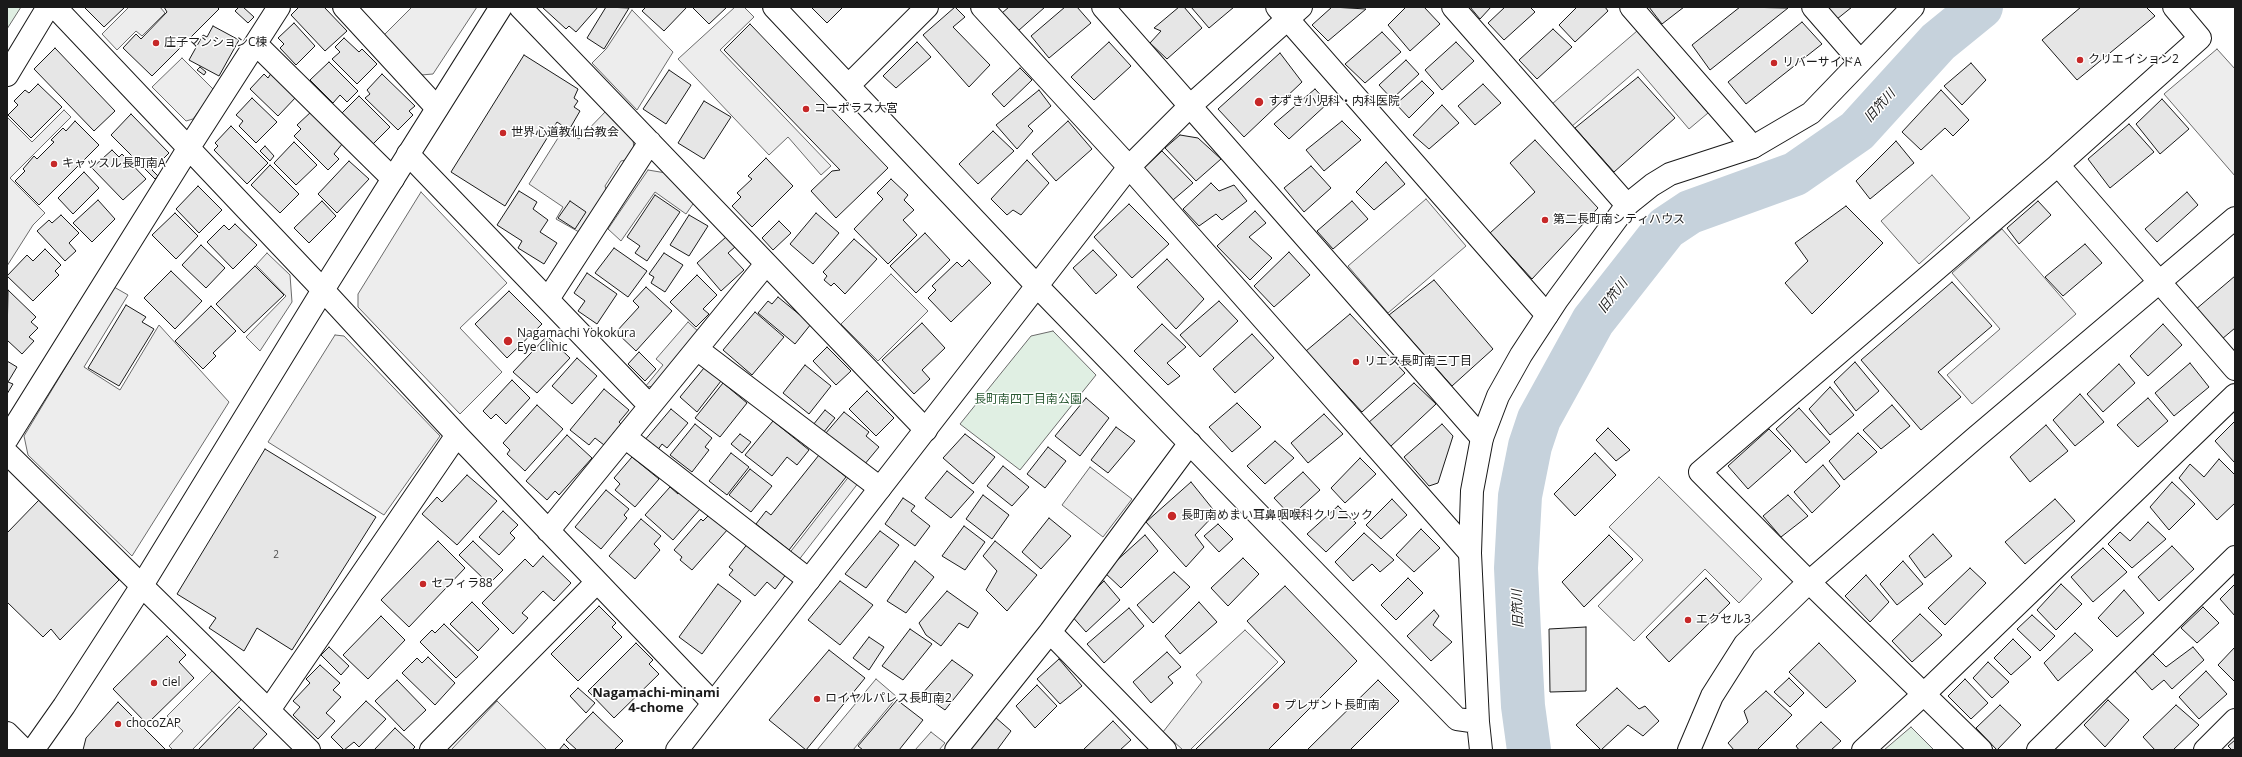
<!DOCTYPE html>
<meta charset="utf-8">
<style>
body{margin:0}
#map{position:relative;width:2242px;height:757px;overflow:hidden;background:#fff;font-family:"Open Sans",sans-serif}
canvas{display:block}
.frame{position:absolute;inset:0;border:8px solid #1a1a1a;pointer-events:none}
</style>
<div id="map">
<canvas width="2242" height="757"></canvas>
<div class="frame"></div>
</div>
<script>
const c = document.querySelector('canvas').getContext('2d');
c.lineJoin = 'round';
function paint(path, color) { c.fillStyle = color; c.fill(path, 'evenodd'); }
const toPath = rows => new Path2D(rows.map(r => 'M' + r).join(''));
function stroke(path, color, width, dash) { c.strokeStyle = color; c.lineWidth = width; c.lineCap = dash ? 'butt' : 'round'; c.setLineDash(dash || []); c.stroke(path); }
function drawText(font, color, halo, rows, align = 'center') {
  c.font = font + ' "Open Sans","Noto Sans JP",sans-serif'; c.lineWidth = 3; c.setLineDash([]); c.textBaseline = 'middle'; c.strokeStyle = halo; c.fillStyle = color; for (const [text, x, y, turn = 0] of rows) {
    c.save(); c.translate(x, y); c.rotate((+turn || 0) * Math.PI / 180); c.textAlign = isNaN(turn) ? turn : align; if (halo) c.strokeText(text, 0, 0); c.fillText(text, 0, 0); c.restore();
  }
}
const green = toPath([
 [7,7,21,7,7,29,7,7],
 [1053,331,1096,375,1020,470,960,424,1031,336,1053,331],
 [1911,727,1934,750,1884,750,1911,727]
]);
const parking = toPath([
 [129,7,160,7,165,13,142,36,136,31,117,50,102,34,129,7],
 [412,7,477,7,433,74,421,75,384,35,412,7],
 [735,7,744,7,754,17,720,50,831,166,821,175,788,137,769,155,678,59,735,7],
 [632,10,673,52,637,110,592,63,606,49,632,10],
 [1637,31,1708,113,1689,129,1638,69,1571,127,1552,104,1637,31],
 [2217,49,2235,69,2235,176,2164,94,2217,49],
 [182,58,214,90,193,119,186,121,152,87,182,58],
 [64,110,71,117,10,178,45,213,33,225,7,266,7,117,32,142,64,110],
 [607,110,633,137,634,153,630,159,621,161,605,186,607,192,579,232,556,219,563,207,529,184,563,130,579,139,607,110],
 [648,170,666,173,695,201,686,214,655,192,621,241,608,229,648,170],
 [1932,175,1970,218,1919,264,1881,221,1932,175],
 [421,192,507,283,460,328,502,372,460,414,358,307,358,294,421,192],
 [1426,199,1466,246,1388,313,1348,266,1426,199],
 [2002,229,2076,314,1972,404,1947,375,2000,329,1952,273,2002,229],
 [267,253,290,275,292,302,260,351,246,337,286,296,256,265,267,253],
 [891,274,928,311,878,361,841,324,891,274],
 [114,287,128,295,84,367,120,390,159,325,229,402,132,556,28,455,24,436,114,287],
 [688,322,700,333,658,386,645,387,663,365,656,359,688,322],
 [335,335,344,336,440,436,384,515,268,442,335,335],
 [1090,467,1132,499,1103,537,1062,505,1090,467],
 [850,475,859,482,798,561,788,555,850,475],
 [1659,477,1762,579,1739,603,1705,569,1634,641,1598,606,1643,560,1609,527,1659,477],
 [1245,630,1278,662,1190,750,1183,750,1163,732,1202,682,1196,675,1245,630],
 [212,671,241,700,192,750,173,750,169,746,183,731,167,716,212,671],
 [876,679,897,697,853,750,817,750,876,679],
 [497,701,547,750,451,750,497,701],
 [931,732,945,743,939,750,915,750,931,732]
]);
const river = toPath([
 [1529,750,1523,706,1519,632,1516,568,1520,496,1530,446,1539,419,1593,321,1666,228,1690,212,1795,174,1857,131,1938,42,1981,7]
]);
const building = toPath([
 [84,7,125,7,104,27,84,7],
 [217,7,219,9,152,76,123,48,136,34,141,39,167,12,164,7,217,7],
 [239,7,243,7,254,17,248,23,235,11,239,7],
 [299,7,324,7,347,31,325,51,291,15,299,7],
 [542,7,598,7,576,32,569,26,566,29,542,7],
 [606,7,629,8,604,49,587,38,606,7],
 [646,7,687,7,664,31,642,11,646,7],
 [692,7,727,7,709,24,692,7],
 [811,7,843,7,827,23,811,7],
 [955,7,965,17,953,27,990,65,969,87,923,35,955,7],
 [1009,7,1045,7,1018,31,1002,13,1009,7],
 [1065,7,1077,7,1091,23,1049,58,1031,36,1065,7],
 [1179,7,1184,7,1202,28,1167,59,1150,43,1161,31,1154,28,1179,7],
 [1191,7,1234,7,1209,28,1191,7],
 [1332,7,1366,9,1328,41,1312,25,1332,7],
 [1406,7,1424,7,1440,24,1410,51,1388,25,1406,7],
 [1470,7,1491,7,1480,19,1470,7],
 [1505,7,1530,7,1535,12,1504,40,1488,23,1505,7],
 [1577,7,1605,7,1608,11,1575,42,1559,25,1577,7],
 [1649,7,1684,7,1662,24,1649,7],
 [1740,7,1788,8,1710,70,1692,45,1740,7],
 [1827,7,1852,7,1837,19,1827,7],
 [2081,7,2146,7,2155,16,2077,80,2042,40,2081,7],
 [1802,22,1822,44,1746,104,1728,82,1802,22],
 [294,23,315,46,296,65,280,48,284,44,278,38,294,23],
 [750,24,888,168,836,218,811,191,832,171,840,170,724,50,750,24],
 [213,26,239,40,219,76,189,60,203,35,207,37,213,26],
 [1553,29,1572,47,1537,79,1519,60,1553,29],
 [1382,32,1401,52,1365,83,1345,64,1382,32],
 [344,38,359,52,362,49,377,64,357,84,332,59,340,52,335,47,344,38],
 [917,42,931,57,896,88,883,76,917,42],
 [1109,42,1131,66,1094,100,1071,77,1109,42],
 [1456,42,1474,61,1442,90,1425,70,1456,42],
 [55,48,115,111,94,131,34,69,55,48],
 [1280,53,1302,82,1244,137,1218,109,1280,53],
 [524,55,578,89,574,98,578,101,574,107,580,111,569,130,557,122,505,206,451,172,524,55],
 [1406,60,1419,74,1392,99,1379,85,1406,60],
 [329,62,358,91,347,102,340,95,333,103,310,80,329,62],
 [1971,63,1986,80,1962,105,1944,86,1971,63],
 [200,67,206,72,204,75,197,70,200,67],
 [1020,68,1032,80,1004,107,992,94,1020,68],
 [669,70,691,85,666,124,643,109,669,70],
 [272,72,297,96,278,116,250,89,264,74,268,78,272,72],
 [382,74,415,106,409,111,413,115,398,130,365,98,370,94,367,90,382,74],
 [1638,77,1675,118,1614,172,1575,128,1638,77],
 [1422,81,1434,93,1409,118,1396,104,1422,81],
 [38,84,62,107,31,138,8,115,18,105,14,101,25,90,29,93,38,84],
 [1483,84,1501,103,1475,125,1458,106,1483,84],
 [1315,89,1328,103,1289,139,1274,124,1315,89],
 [1039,90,1051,106,1028,126,1033,131,1017,149,996,125,1039,90],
 [1941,90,1969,120,1953,136,1945,128,1921,150,1902,132,1941,90],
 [359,96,390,127,372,145,341,114,359,96],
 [252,98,277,122,256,143,239,126,243,121,236,115,252,98],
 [2162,99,2189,129,2160,154,2136,124,2162,99],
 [704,101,731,117,704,159,678,143,704,101],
 [1442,105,1459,123,1429,149,1413,135,1442,105],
 [312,111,343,143,334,154,339,159,328,170,294,136,301,129,297,125,312,111],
 [131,114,169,153,152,170,158,176,155,179,111,135,131,114],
 [75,121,99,145,39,205,15,181,25,171,23,169,34,156,37,159,54,142,51,140,63,128,66,131,75,121],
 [1068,121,1092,149,1056,181,1032,154,1068,121],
 [1342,121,1361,140,1324,171,1306,150,1342,121],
 [2129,124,2154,152,2110,188,2088,159,2129,124],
 [231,126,268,163,247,184,214,150,218,146,215,143,231,126],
 [993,131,1014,151,978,184,959,164,993,131],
 [1180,135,1198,138,1221,159,1196,181,1165,148,1180,135],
 [1535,140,1598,208,1532,279,1490,233,1535,192,1510,163,1535,140],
 [1896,141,1914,163,1870,199,1856,181,1896,141],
 [294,142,317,165,296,185,274,163,294,142],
 [265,146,274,156,270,161,260,151,265,146],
 [112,150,119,157,122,154,146,179,123,200,92,168,112,150],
 [1162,151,1193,183,1173,200,1144,168,1162,151],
 [766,158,793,186,752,227,732,206,741,197,737,193,752,179,748,176,766,158],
 [1027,160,1049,183,1021,215,1013,210,1007,215,991,199,1027,160],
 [349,161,369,179,337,213,318,194,349,161],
 [1386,162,1405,184,1374,210,1356,192,1386,162],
 [270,165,299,194,280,213,251,185,270,165],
 [1311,166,1331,188,1304,212,1284,188,1311,166],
 [84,172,99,188,73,214,58,198,84,172],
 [891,179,908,195,904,200,914,210,903,220,917,235,888,264,854,229,883,199,877,193,891,179],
 [1211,183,1219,191,1234,185,1247,201,1222,220,1216,214,1199,226,1183,209,1211,183],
 [198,186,222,210,199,233,176,209,198,186],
 [519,191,537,202,533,209,548,220,540,232,557,243,544,264,518,248,522,241,497,225,519,191],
 [2187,192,2198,205,2157,242,2145,229,2187,192],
 [655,195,680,212,647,261,635,253,640,246,627,237,655,195],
 [98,200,115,219,92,242,73,223,98,200],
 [322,201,336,216,309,243,294,228,322,201],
 [570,201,586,212,575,229,558,218,570,201],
 [1352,201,1368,219,1333,249,1317,231,1352,201],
 [2038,201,2051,215,2019,244,2007,228,2038,201],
 [1129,204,1169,244,1132,278,1094,237,1129,204],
 [1846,206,1883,243,1812,314,1785,283,1808,261,1795,243,1846,206],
 [1255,211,1266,223,1249,237,1272,258,1250,280,1217,246,1255,211],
 [175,213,198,236,176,259,152,235,175,213],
 [816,213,839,233,813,264,790,244,816,213],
 [61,215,79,233,69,243,76,251,65,261,37,231,49,220,52,223,61,215],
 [689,215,708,226,689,256,670,245,689,215],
 [779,221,791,233,773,250,762,238,779,221],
 [235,224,257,245,233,269,207,242,224,225,229,230,235,224],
 [925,233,950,260,916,293,890,266,925,233],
 [726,237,735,247,728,253,744,270,721,291,697,263,726,237],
 [854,239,877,259,845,294,834,283,831,286,824,280,827,276,823,272,854,239],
 [2085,244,2102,263,2063,296,2045,277,2085,244],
 [201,245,225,268,206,288,182,265,201,245],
 [614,248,647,271,628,297,595,273,614,248],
 [45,249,61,265,55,271,59,275,33,301,7,276,27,255,33,261,45,249],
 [1093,250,1117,275,1096,294,1073,268,1093,250],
 [1289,252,1310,275,1274,307,1254,286,1289,252],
 [664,253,683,265,665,292,651,283,654,277,649,274,664,253],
 [1167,259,1204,299,1176,329,1137,287,1167,259],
 [969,260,991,283,951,322,928,298,936,290,932,286,957,262,962,267,969,260],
 [255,266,284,295,244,333,216,304,255,266],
 [171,271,202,301,175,329,144,298,171,271],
 [587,273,617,294,597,324,578,311,585,301,574,293,587,273],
 [697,275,717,295,703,309,709,314,696,327,670,302,697,275],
 [2235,276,2235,328,2222,339,2195,310,2235,276],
 [1434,280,1493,349,1452,386,1389,315,1434,280],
 [1952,282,1992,326,1938,372,1961,397,1921,430,1861,360,1952,282],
 [646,287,672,311,636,351,616,332,639,307,633,301,646,287],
 [8,290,36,317,31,322,38,328,29,337,34,341,22,354,7,340,8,290],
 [509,291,542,324,507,358,475,324,509,291],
 [778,297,811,324,795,344,758,313,768,301,772,304,778,297],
 [1219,301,1238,321,1200,357,1180,335,1219,301],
 [126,305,146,317,142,322,154,329,119,386,88,368,126,305],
 [211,306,236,331,213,353,216,356,203,369,175,341,211,306],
 [755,312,784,337,752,375,723,350,755,312],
 [1350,314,1405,373,1362,412,1306,351,1350,314],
 [922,323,945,348,922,370,930,379,914,394,882,360,922,323],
 [1162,324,1186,347,1167,363,1180,376,1168,385,1134,351,1162,324],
 [2163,324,2182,345,2148,376,2130,356,2163,324],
 [1252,334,1274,358,1235,393,1213,369,1252,334],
 [547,336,570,358,537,393,513,372,547,336],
 [827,347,851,371,836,385,813,361,827,347],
 [639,352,656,369,645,381,628,364,639,352],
 [577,358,597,376,572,404,552,386,577,358],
 [7,361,17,367,8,382,13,384,7,394,7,361],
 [1855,362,1879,391,1856,411,1834,382,1855,362],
 [2190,363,2209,387,2174,416,2155,393,2190,363],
 [2119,364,2135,383,2103,412,2087,394,2119,364],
 [805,365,831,386,809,414,783,393,805,365],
 [704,368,721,381,697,412,680,397,704,368],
 [512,380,530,398,506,424,496,414,491,419,483,411,512,380],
 [723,383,747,403,720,437,695,418,723,383],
 [1414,383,1436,404,1390,447,1368,423,1414,383],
 [1830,387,1854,415,1830,435,1809,409,1830,387],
 [604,389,629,410,619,422,621,424,604,445,595,438,589,445,570,430,604,389],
 [867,391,894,418,876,436,849,409,867,391],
 [2080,394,2104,422,2075,446,2053,420,2080,394],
 [1086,398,1109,418,1080,456,1055,436,1086,398],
 [2148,398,2168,421,2138,447,2117,425,2148,398],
 [1237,403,1261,427,1232,452,1209,427,1237,403],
 [537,405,563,429,525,471,507,454,510,450,503,443,537,405],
 [1892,405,1910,426,1881,449,1863,430,1892,405],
 [1799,408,1830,442,1806,463,1776,429,1799,408],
 [671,409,688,423,667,448,662,444,657,451,644,441,671,409],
 [825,410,835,418,823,433,813,425,825,410],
 [844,412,869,432,866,436,879,447,864,465,825,434,844,412],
 [1324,414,1343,434,1308,463,1291,443,1324,414],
 [773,421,809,450,797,465,787,457,772,476,745,455,773,421],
 [2235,421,2235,461,2234,462,2215,441,2235,421],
 [695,424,712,438,705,447,709,450,692,472,670,455,695,424],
 [1442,424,1453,436,1438,483,1429,486,1404,457,1442,424],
 [2046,425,2068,451,2030,482,2010,457,2046,425],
 [1116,427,1135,441,1108,473,1091,460,1116,427],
 [1608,428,1630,450,1616,461,1596,440,1608,428],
 [1769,429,1791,451,1748,489,1728,466,1769,429],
 [1858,433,1877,452,1844,480,1829,461,1858,433],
 [740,434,751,442,742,453,731,444,740,434],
 [965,434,995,457,973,484,943,458,965,434],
 [567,435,592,458,559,495,555,491,547,500,526,481,567,435],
 [1275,441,1294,458,1265,484,1247,466,1275,441],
 [1048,447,1066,461,1045,488,1027,474,1048,447],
 [265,449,376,517,292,650,257,628,244,651,209,628,216,618,177,594,265,449],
 [731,453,749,467,727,495,709,481,731,453],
 [1595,453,1616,475,1575,516,1554,494,1595,453],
 [819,455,846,477,789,550,756,524,766,511,771,515,819,455],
 [632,457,659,479,635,507,615,490,620,484,614,478,632,457],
 [1360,458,1376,474,1345,503,1331,488,1360,458],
 [2219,459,2235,475,2235,503,2217,520,2179,478,2190,464,2204,477,2219,459],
 [1823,465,1840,486,1812,513,1794,492,1823,465],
 [1003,466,1029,487,1012,506,987,486,1003,466],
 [750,469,772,486,751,512,729,495,750,469],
 [947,471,974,492,951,518,925,498,947,471],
 [1303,472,1320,490,1291,516,1274,498,1303,472],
 [467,475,497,501,457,545,422,514,437,497,442,502,467,475],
 [1191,482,1216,513,1195,535,1204,547,1186,567,1146,522,1191,482],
 [2172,482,2195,504,2169,530,2150,507,2172,482],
 [670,487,678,494,680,491,700,509,673,540,645,515,670,487],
 [606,490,629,509,624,515,627,518,601,549,575,527,606,490],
 [983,495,1009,515,992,539,966,519,983,495],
 [1788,495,1808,516,1781,537,1763,516,1788,495],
 [903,498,915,506,911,511,930,526,915,546,885,524,903,498],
 [1392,499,1407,515,1381,539,1366,525,1392,499],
 [2055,499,2075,521,2025,564,2005,542,2055,499],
 [39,500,119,580,60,640,51,629,43,637,7,602,7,533,39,500],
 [1338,506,1356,523,1326,552,1307,534,1338,506],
 [503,511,518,525,510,533,515,538,499,555,479,537,503,511],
 [710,514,728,529,692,570,680,560,682,557,674,550,701,519,703,521,710,514],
 [1049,518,1071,536,1041,569,1022,552,1049,518],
 [641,519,661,536,654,544,660,550,635,579,609,556,641,519],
 [2148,522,2166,539,2132,568,2108,544,2120,532,2130,541,2148,522],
 [1218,524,1233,539,1219,552,1204,536,1218,524],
 [964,526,985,542,965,570,942,556,964,526],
 [1421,529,1440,548,1414,572,1396,555,1421,529],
 [880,531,899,545,866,588,845,574,880,531],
 [1364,533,1394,560,1380,572,1372,564,1353,581,1335,562,1364,533],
 [1933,534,1952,556,1925,578,1909,556,1933,534],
 [1145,535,1158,551,1121,588,1104,572,1145,535],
 [1609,535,1633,559,1584,607,1562,582,1609,535],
 [438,541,465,568,409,627,381,600,438,541],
 [473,541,503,570,489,584,459,555,473,541],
 [995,541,1037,575,1007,611,986,590,997,571,983,556,995,541],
 [749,542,787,573,775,589,767,582,755,596,729,575,733,570,729,567,749,542],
 [2172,546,2194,569,2159,601,2138,577,2172,546],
 [2103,548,2127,572,2093,602,2071,577,2103,548],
 [543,556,571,583,554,601,543,591,522,613,528,618,513,634,482,603,525,559,533,567,543,556],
 [1243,558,1259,574,1228,606,1211,588,1243,558],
 [915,561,934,577,906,613,887,601,915,561],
 [1903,561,1923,584,1897,605,1880,584,1903,561],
 [1970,568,1986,583,1945,625,1928,608,1970,568],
 [1174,572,1190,587,1153,623,1137,605,1174,572],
 [1866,575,1889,602,1870,622,1845,596,1866,575],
 [1408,578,1423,593,1396,620,1381,605,1408,578],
 [1706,578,1730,603,1669,662,1646,637,1706,578],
 [840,581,873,605,840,645,808,620,840,581],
 [1104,581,1120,600,1086,632,1070,614,1104,581],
 [718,584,741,601,702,654,679,637,718,584],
 [2061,584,2082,604,2056,630,2037,610,2061,584],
 [2235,584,2235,616,2220,599,2235,584],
 [1285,586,1357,661,1268,750,1195,750,1285,662,1247,621,1285,586],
 [2124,590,2144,613,2117,637,2098,618,2124,590],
 [947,591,978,613,968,628,959,623,941,646,926,635,919,623,947,591],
 [472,602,499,629,478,651,450,624,472,602],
 [1199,602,1217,622,1180,654,1165,636,1199,602],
 [599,606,616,623,612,627,622,637,578,681,551,654,599,606],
 [2203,607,2219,623,2197,643,2181,628,2203,607],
 [1129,608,1144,626,1104,663,1087,644,1129,608],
 [1434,610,1439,616,1433,625,1452,642,1431,661,1407,636,1434,610],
 [1920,614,1942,635,1912,662,1892,641,1920,614],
 [2032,615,2055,636,2040,651,2017,629,2032,615],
 [381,616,405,640,368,679,343,655,381,616],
 [444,624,478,657,456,678,420,642,432,630,435,633,444,624],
 [1586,627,1586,691,1550,692,1549,629,1586,627],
 [910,629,932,644,903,680,882,666,910,629],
 [2075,633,2093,650,2058,681,2044,663,2075,633],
 [167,636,186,655,179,662,194,678,147,724,113,689,167,636],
 [869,637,884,647,869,670,853,658,869,637],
 [2013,639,2031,657,2011,675,1994,658,2013,639],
 [636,643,653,660,649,664,659,674,614,718,588,691,636,643],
 [1819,643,1856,681,1826,708,1789,672,1819,643],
 [329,647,349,666,341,675,321,655,329,647],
 [2193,647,2204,660,2172,689,2164,680,2152,690,2135,671,2152,653,2166,667,2193,647],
 [2235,647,2235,682,2218,665,2235,647],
 [829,650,865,678,806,750,769,720,829,650],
 [1167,652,1181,667,1168,677,1173,683,1151,703,1133,682,1167,652],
 [428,657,455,683,435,705,402,673,417,658,422,663,428,657],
 [1059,659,1082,686,1060,704,1037,679,1059,659],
 [952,660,973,675,945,710,922,694,952,660],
 [1988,662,2009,682,1992,698,1973,678,1988,662],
 [320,665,340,683,333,690,341,697,326,713,335,721,318,739,293,715,300,707,293,701,310,683,306,679,320,665],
 [2206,671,2227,694,2199,719,2179,697,2206,671],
 [1789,678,1804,693,1790,707,1774,692,1789,678],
 [1965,679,1988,703,1971,719,1948,696,1965,679],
 [397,680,426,710,404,731,375,701,397,680],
 [1378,680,1399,701,1350,750,1307,750,1378,680],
 [1037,685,1057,706,1035,728,1016,706,1037,685],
 [578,688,595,703,586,713,570,696,578,688],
 [1617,688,1639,709,1645,706,1659,721,1643,736,1628,725,1601,750,1576,725,1617,688],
 [1766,691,1792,715,1757,750,1734,750,1728,743,1748,722,1744,711,1766,691],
 [897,700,923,720,899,750,863,750,858,746,897,700],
 [2108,700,2129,720,2105,747,2084,725,2108,700],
 [366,701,386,719,359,747,354,742,344,750,331,737,366,701],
 [118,702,166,750,83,750,86,738,118,702],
 [2000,705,2021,725,1997,750,1976,728,2000,705],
 [2176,705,2199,725,2173,750,2155,750,2143,737,2176,705],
 [239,707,267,734,252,750,198,750,239,707],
 [593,712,623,741,614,750,577,750,566,740,593,712],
 [995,717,1011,731,997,750,968,750,995,717],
 [1113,721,1131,740,1120,750,1083,750,1113,721],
 [1821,722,1841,741,1831,750,1799,750,1796,746,1821,722],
 [395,728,415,747,412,750,374,750,395,728],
 [2235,740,2235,750,2232,750,2228,746,2235,740],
 [564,744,570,750,559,750,564,744]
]);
const street = toPath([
 [55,7,323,290,457,435,713,703],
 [344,7,437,108],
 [520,7,926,430],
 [982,7,1129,167,1470,553],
 [1103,7,1482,438],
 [1277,7,1547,315],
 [1453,7,1627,205],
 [1631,7,1753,147],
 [1813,7,1860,61],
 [2174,7,2200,38,2058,165,2235,369],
 [256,44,393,179],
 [7,75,48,7],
 [408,154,650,406],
 [548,299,650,142],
 [697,349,880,488],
 [625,437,809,580],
 [7,439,188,149,279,7],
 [7,453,309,750],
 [548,531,766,264],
 [1809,582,1700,472,2058,165],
 [1050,632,1165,750],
 [269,710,457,435],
 [431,750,597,582],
 [956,750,1050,632,1190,443],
 [1863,750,1925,693,2235,395],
 [2038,750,2235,557],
 [2205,750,2235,720]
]);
const secondary = toPath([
 [774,7,1038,287,1457,719,1478,722],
 [849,85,927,7],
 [1809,582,1981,750],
 [7,733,24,750],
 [33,750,64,706,141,587,323,290,501,7],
 [677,750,1129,167,1191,105,1301,7],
 [1481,750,1478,722,1470,553,1472,491,1482,438,1498,396,1521,355,1557,300,1627,205,1652,185,1670,174,1753,147,1811,113,1913,7],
 [1689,750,1712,696,1745,644,1809,582,1975,438,2235,218]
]);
const markers = [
 [156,43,4,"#c62828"],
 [2080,60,4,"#c62828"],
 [1774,63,4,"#c62828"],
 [1259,102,5,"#c62828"],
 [806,109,4,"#c62828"],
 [503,133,4,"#c62828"],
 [54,164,4,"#c62828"],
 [1545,220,4,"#c62828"],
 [508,341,5,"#c62828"],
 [1356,362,4,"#c62828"],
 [1172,516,5,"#c62828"],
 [423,584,4,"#c62828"],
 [1688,620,4,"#c62828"],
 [154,683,4,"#c62828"],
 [817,699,4,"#c62828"],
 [1276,706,4,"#c62828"],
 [118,724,4,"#c62828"]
];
const numberNames = [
 ["2",276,555]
];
const poiNames = [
 ["庄子マンションC棟",164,43],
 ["クリエイション2",2088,60],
 ["リバーサイドA",1782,63],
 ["すずき小児科・内科医院",1268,102],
 ["コーポラス大宮",814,109],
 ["世界心道教仙台教会",511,133],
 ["キャッスル長町南A",62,164],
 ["第二長町南シティハウス",1553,220],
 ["Nagamachi Yokokura",517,334],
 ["Eye clinic",517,348],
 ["リエス長町南三丁目",1364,362],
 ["長町南めまい耳鼻咽喉科クリニック",1181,516],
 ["セフィラ88",431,584],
 ["エクセル3",1696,620],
 ["ciel",162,683],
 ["ロイヤルパレス長町南2",825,699],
 ["プレザント長町南",1284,706],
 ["chocoZAP",126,724]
];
const parkNames = [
 ["長町南四丁目南公園",1028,400]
];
const waterNames = [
 ["旧笊川",1880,106,-48],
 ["旧笊川",1613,296,-52],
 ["旧笊川",1518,609,-92]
];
const neighbourhoodNames = [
 ["Nagamachi-minami",656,693],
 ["4-chome",656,708]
];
paint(green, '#e0efe3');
stroke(green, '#6a6a6a', 1);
paint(parking, '#ededed');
stroke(parking, '#6a6a6a', 1);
stroke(river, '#c6d2dc', 44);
paint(building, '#e6e6e6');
stroke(building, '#1a1a1a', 1);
stroke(street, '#1a1a1a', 24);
stroke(secondary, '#1a1a1a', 24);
stroke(street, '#fff', 22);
stroke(secondary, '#fff', 22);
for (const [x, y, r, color] of markers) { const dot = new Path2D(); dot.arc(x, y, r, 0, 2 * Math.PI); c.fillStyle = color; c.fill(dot); stroke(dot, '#fff', 1.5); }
drawText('10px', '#4d4d4d', null, numberNames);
drawText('12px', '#1a1a1a', '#fff', poiNames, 'left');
drawText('12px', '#2b5a34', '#fff', parkNames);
drawText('italic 13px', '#1a1a1a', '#fff', waterNames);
drawText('bold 13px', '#1a1a1a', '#fff', neighbourhoodNames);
</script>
